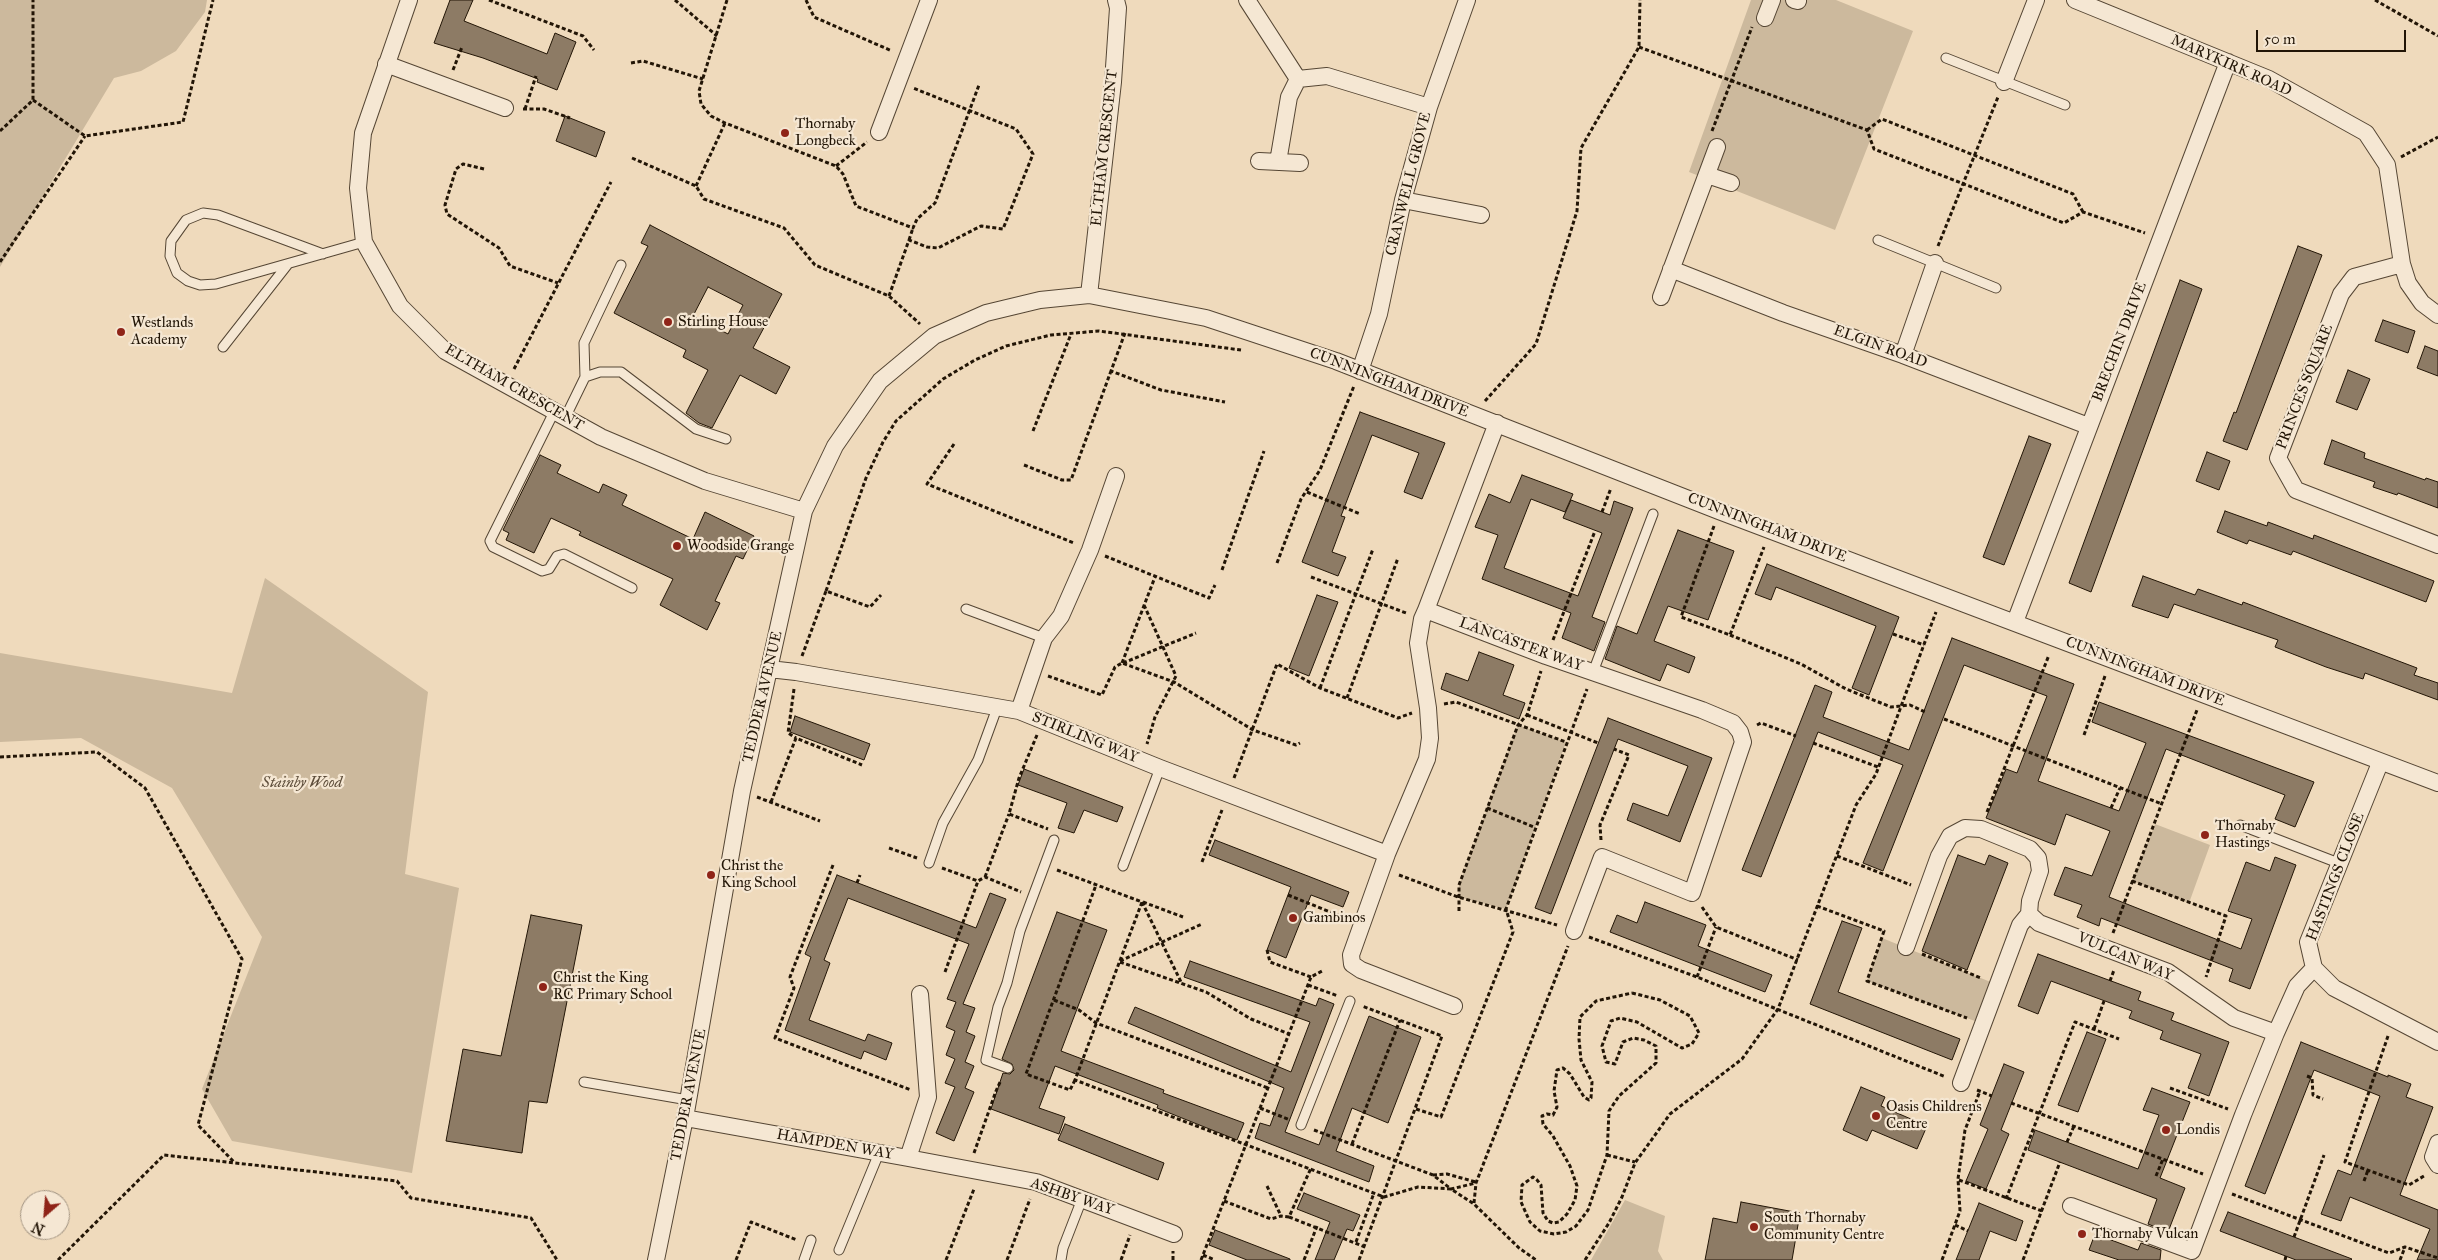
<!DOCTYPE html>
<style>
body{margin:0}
#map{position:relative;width:2438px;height:1260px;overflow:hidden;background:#efdabc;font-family:"IM FELL Great Primer",serif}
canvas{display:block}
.north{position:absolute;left:20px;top:1190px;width:50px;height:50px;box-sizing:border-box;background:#f5e7d3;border:1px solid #a19381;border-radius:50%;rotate:207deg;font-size:14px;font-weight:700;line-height:20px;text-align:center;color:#221506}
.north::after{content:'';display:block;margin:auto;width:18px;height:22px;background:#8f2418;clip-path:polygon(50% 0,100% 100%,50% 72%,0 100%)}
.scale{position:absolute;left:2256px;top:30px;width:150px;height:22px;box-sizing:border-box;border:2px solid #221506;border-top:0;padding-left:6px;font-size:15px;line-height:18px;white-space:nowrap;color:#221506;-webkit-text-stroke:4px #f5e7d3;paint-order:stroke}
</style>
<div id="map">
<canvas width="2438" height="1260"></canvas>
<div class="north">N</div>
<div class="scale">50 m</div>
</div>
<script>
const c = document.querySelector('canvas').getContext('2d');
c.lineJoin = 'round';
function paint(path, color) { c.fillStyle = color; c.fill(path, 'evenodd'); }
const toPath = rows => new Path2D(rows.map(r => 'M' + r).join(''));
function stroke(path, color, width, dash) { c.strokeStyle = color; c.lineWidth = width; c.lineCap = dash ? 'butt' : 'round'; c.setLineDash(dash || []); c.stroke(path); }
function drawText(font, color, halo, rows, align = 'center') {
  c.font = font + ' "IM FELL Great Primer",serif'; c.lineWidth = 4.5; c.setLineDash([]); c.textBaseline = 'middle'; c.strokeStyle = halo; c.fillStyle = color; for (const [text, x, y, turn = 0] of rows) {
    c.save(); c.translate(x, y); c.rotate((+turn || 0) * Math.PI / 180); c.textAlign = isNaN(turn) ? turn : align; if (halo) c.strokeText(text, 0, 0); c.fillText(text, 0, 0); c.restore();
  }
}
const green = toPath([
 [0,0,207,0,205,12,176,51,141,71,114,78,0,267],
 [1751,0,1836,0,1913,31,1835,230,1689,172],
 [265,578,428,692,405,874,459,888,412,1173,232,1141,202,1089,262,937,172,788,81,738,0,742,0,653,232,693],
 [1518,725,1566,742,1506,909,1458,897,1459,885],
 [2155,824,2210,845,2189,903,2132,881],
 [1882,938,1998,985,1983,1024,1867,981],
 [1625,1200,1665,1216,1658,1251,1663,1260,1591,1260]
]);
const building = toPath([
 [450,0,473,0,464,21,547,54,555,33,576,42,557,90,537,82,538,79,483,58,434,43,450,0],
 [565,116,605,132,596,157,556,141,565,116],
 [650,225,782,294,753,348,790,367,776,394,740,375,712,428,699,423,686,413,708,370,683,357,686,350,614,313,648,246,641,243,650,225],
 [708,287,743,305,728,334,693,316,708,287],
 [2298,246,2322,255,2247,450,2223,441,2234,412,2236,413,2298,246],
 [2180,280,2202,289,2091,592,2069,583,2180,280],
 [2383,320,2415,331,2408,353,2375,341,2383,320],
 [2425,346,2438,351,2438,376,2417,368,2425,346],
 [2348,370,2370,379,2357,410,2336,402,2348,370],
 [1360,412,1445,443,1422,499,1404,492,1419,453,1372,435,1341,516,1345,517,1332,552,1346,557,1338,576,1302,562,1360,412],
 [2029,436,2051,444,2004,565,1983,557,2029,436],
 [2332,440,2365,453,2364,458,2425,480,2426,478,2438,482,2438,508,2398,493,2397,495,2373,487,2375,482,2324,464,2332,440],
 [2207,452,2230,461,2219,490,2196,481,2207,452],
 [540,455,561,465,557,473,599,493,603,484,627,495,622,505,693,539,705,512,754,536,743,559,736,556,715,601,720,603,707,630,660,605,673,579,579,535,581,532,551,518,534,553,506,540,509,533,503,530,540,455],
 [1522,475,1573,494,1565,512,1531,499,1504,568,1578,596,1602,533,1563,518,1571,500,1610,515,1614,501,1633,508,1592,617,1605,622,1594,651,1562,638,1571,613,1482,579,1498,535,1475,527,1478,520,1489,494,1510,503,1522,475],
 [2225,511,2267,526,2268,522,2313,539,2314,535,2434,581,2426,602,2293,551,2291,555,2249,540,2247,544,2217,532,2225,511],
 [1678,530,1734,551,1708,620,1668,606,1654,641,1695,657,1689,673,1667,664,1660,681,1605,659,1617,626,1637,634,1678,530],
 [1767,564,1899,617,1869,695,1852,688,1876,626,1776,587,1771,600,1755,594,1767,564],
 [2143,576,2195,595,2198,589,2242,605,2243,602,2417,668,2414,675,2438,683,2438,700,2365,673,2363,679,2326,667,2275,647,2278,640,2174,604,2168,618,2132,606,2143,576],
 [1317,595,1338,602,1309,676,1289,668,1317,595],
 [1952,638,2074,684,2038,781,2119,811,2146,743,2092,722,2099,702,2314,782,2295,827,2275,819,2285,795,2166,749,2109,897,2241,949,2252,919,2228,911,2246,862,2270,871,2275,857,2296,865,2250,989,2229,981,2233,969,2101,918,2099,926,2077,917,2082,905,2054,895,2065,867,2092,876,2110,831,2066,814,2055,845,1986,818,2006,769,2017,773,2047,696,1964,665,1883,871,1863,863,1903,765,1818,732,1761,877,1742,870,1815,685,1832,692,1823,717,1909,750,1952,638],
 [1479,652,1514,665,1503,695,1525,703,1519,719,1441,689,1446,673,1468,681,1479,652],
 [795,716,870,744,864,760,790,732,795,716],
 [1608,718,1712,758,1680,842,1627,820,1633,803,1668,816,1688,766,1618,739,1551,914,1535,908,1608,718],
 [1024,769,1123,807,1117,822,1084,810,1074,833,1058,828,1067,803,1018,785,1024,769],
 [1215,840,1349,892,1343,907,1311,895,1286,958,1267,950,1291,887,1209,855,1215,840],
 [1958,855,1985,865,1989,855,2008,863,1967,970,1922,951,1958,855],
 [837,875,976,928,990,893,1006,899,963,1004,975,1008,966,1032,975,1036,965,1062,974,1066,965,1088,974,1092,954,1141,936,1133,955,1087,945,1083,955,1059,946,1055,955,1031,946,1027,956,1002,947,999,969,944,848,898,824,960,830,963,809,1020,865,1041,868,1034,892,1043,886,1060,864,1051,861,1059,785,1030,811,957,805,954,837,875],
 [1645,902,1706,925,1698,946,1772,975,1765,992,1610,932,1617,915,1637,923,1645,902],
 [1057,912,1107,930,1061,1051,1164,1090,1163,1093,1244,1123,1237,1140,1157,1108,1158,1105,1055,1066,1039,1108,1065,1117,1059,1134,991,1109,1003,1073,1010,1074,1014,1070,1012,1064,1002,1059,1057,912],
 [531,915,582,925,547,1103,529,1101,522,1153,446,1141,463,1049,501,1056,531,915],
 [1842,921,1862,928,1838,992,1960,1039,1952,1060,1810,1004,1842,921],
 [2038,954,2141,992,2138,1000,2174,1013,2171,1020,2229,1042,2209,1096,2188,1088,2201,1054,2160,1039,2163,1031,2129,1018,2132,1011,2051,981,2038,1014,2018,1006,2038,954],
 [1190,961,1316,1006,1319,998,1334,1004,1285,1132,1319,1145,1369,1016,1421,1037,1388,1123,1352,1108,1336,1151,1374,1166,1369,1182,1255,1138,1260,1123,1270,1126,1284,1088,1128,1023,1135,1007,1291,1072,1310,1022,1184,977,1190,961],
 [2087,1032,2106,1039,2078,1112,2058,1105,2087,1032],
 [2301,1042,2388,1077,2388,1075,2411,1084,2406,1097,2433,1107,2400,1195,2438,1210,2438,1260,2417,1260,2430,1229,2350,1197,2341,1221,2321,1214,2338,1170,2351,1175,2380,1096,2314,1070,2265,1194,2245,1186,2301,1042],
 [2004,1064,2024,1072,2001,1130,2009,1134,1986,1189,1966,1181,1988,1129,1980,1125,2004,1064],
 [1861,1087,1885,1097,1881,1106,1927,1126,1917,1149,1872,1130,1867,1141,1843,1130,1861,1087],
 [2152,1088,2190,1102,2160,1178,2185,1188,2168,1232,2148,1224,2157,1199,2028,1150,2035,1130,2138,1169,2159,1115,2143,1110,2152,1088],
 [1065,1124,1164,1163,1158,1180,1058,1140,1065,1124],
 [1304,1193,1360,1215,1353,1231,1347,1229,1334,1260,1315,1260,1330,1222,1297,1209,1304,1193],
 [1741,1202,1800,1213,1792,1260,1705,1260,1713,1218,1737,1223,1741,1202],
 [1979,1203,2023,1221,2016,1241,1990,1231,1979,1260,1956,1260,1979,1203],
 [2228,1212,2352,1259,2351,1260,2296,1260,2220,1231,2228,1212],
 [1215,1230,1290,1259,1290,1260,1247,1260,1209,1245,1215,1230],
 [2095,1234,2138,1250,2141,1243,2161,1250,2160,1260,2119,1260,2089,1250,2095,1234]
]);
const path = toPath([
 [489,0,583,36,594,50],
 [675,0,717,36],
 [727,0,699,91,701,104,711,116,725,123,836,166,843,174,856,206,913,228,917,219,935,203,979,85],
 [806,0,814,17,892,51],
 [2375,0,2438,36],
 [1639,47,1867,130,1874,149,2064,223,2083,212,2145,233],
 [631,63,643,61,703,79],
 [453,70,462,47],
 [33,100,85,136,183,122,213,0],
 [523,109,544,109,570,118],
 [525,109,536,76],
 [1867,130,1882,119,2073,194,2083,212],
 [0,131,33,100,33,0],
 [1712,131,1752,27],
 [2401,157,2438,137],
 [632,158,696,186,704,199,784,228,815,265,889,296,920,324],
 [836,166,867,142],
 [484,169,463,164,456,169,445,205,447,214,499,248,510,266,558,283],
 [696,186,725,123],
 [909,240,913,228],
 [1938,246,1998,97],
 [0,262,85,136],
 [889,296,909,240,927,247,938,248,981,226,1003,229,1033,154,1016,129,913,88],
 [1125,333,1111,371,1161,390,1225,402],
 [514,369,611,182],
 [1485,401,1536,344,1577,211,1581,148,1639,47,1640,0],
 [1033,431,1071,334],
 [954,444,927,484,1074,543],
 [1024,465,1062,480,1071,480,1111,371],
 [1307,492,1360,514],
 [1602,512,1611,488],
 [1714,526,1681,617,1730,635,1764,547],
 [1105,556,1209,598,1215,585],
 [1277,563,1301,499,1320,470,1354,386],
 [1222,570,1264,451],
 [1311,577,1406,613],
 [826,591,866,478,883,442,896,421,943,379,975,360,1006,346,1051,335,1099,331,1241,350],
 [1144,605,1176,676,1155,717,1147,744],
 [1893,634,1924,645],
 [1730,635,1801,664,1846,689,1891,707,1910,705,1925,712],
 [1553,640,1595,531],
 [802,656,826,591,870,607,881,595],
 [1122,663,1155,577],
 [1123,663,1196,633],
 [1048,676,1102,695,1115,667,1122,663,1174,682,1253,730,1296,745,1300,743],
 [1320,688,1373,549],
 [794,689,788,733,796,738],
 [1347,698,1398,558],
 [1444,704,1456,702,1566,742],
 [1527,715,1598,743],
 [1944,719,2162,804],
 [1757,725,1761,723,1796,736],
 [1037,735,1019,778,1009,814,1048,829],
 [2084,735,2105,676],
 [1813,743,1878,767],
 [0,757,97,752,145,788,242,959,198,1125,234,1162],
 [1234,778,1277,664,1320,688,1398,718,1412,713],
 [757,797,820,821],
 [771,802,796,738,862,765],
 [1487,808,1534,827],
 [2111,808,2120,788],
 [1987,812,2049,655],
 [1601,840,1600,825,1629,755,1614,749],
 [889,848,917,858],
 [1837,856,1911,885],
 [1202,862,1222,810],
 [833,865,790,977,794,988,775,1038,911,1090],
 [942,868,978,881,985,877,1021,892],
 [1057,870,1142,902,1075,1080,1384,1197,1418,1187,1451,1189,1474,1204,1519,1248,1536,1260],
 [1399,875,1458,897,1557,925],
 [985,877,1009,814],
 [2132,881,2226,916,2206,977],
 [857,883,860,875],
 [1288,895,1345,918],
 [1142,902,1182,984],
 [1143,902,1183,917],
 [1817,906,1884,931,1867,981,1967,1018],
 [1702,907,1716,927,1798,960],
 [1459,911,1459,885,1518,725,1527,715,1541,671],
 [2113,933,2197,710],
 [1589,937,1697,977,1946,1077],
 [1267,950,1270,962,1311,977],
 [1922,954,1981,978],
 [1120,961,1202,924],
 [1120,962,1206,992,1251,1019,1289,1034],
 [945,972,978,881],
 [1697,977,1716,927],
 [2110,981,2114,970],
 [1308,985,1338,996],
 [1632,993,1660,1000,1690,1016,1699,1033,1692,1044,1682,1048,1637,1022,1620,1018,1611,1021,1602,1046,1606,1062,1615,1064,1623,1042,1633,1038,1644,1040,1656,1046,1656,1063,1619,1096,1609,1111,1607,1155,1588,1210,1576,1226,1566,1232,1554,1234,1540,1231,1530,1222,1521,1202,1522,1185,1533,1177,1537,1180,1541,1185,1543,1213,1548,1221,1553,1223,1559,1222,1567,1214,1575,1200,1577,1186,1570,1166,1553,1136,1543,1124,1542,1116,1547,1114,1553,1115,1557,1107,1554,1091,1557,1070,1563,1068,1570,1074,1584,1097,1589,1100,1591,1098,1592,1082,1581,1060,1579,1039,1580,1017,1596,1001,1632,993],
 [1054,1000,1079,1010,1096,1023,1268,1088],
 [2094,1029,2104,1001],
 [2388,1036,2345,1162,2409,1185,2424,1176],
 [2307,1076,2312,1078,2313,1095,2323,1099],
 [1075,1080,1070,1090,1026,1074,1096,885],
 [2170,1088,2228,1109],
 [1977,1090,1992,1096],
 [2011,1103,2203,1174],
 [1260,1108,1290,1120],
 [1416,1109,1441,1117,1513,932,1506,909,1587,689],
 [1314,1130,1433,1175,1451,1189,1476,1183],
 [2067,1142,2074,1126],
 [1352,1144,1400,1020],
 [974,1153,996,1091,1001,1080],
 [1607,1155,1635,1162],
 [1433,1175,1447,1174,1476,1182],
 [2156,1176,2163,1159],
 [1959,1180,2042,1211],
 [2364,1181,2368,1170],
 [1267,1186,1281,1216],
 [2232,1194,2389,1253,2405,1247,2438,1258],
 [2006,1199,2075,1022,2119,1039],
 [1224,1201,1271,1219,1281,1216,1289,1217,1311,1168],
 [1474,1203,1476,1183,1568,946],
 [1289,1217,1365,1247],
 [1955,1225,1968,1231],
 [2294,1237,2324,1155],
 [1356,1242,1374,1193],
 [1203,1255,1215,1260],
 [58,1260,164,1155,397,1181,411,1198,531,1218,557,1260],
 [736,1260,751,1222,797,1240],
 [946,1260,974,1189],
 [1007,1260,1030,1199],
 [1121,1260,1130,1235],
 [1173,1260,1173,1251],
 [1201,1260,1311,977,1322,971],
 [1304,1260,1317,1226],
 [1359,1260,1442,1036,1362,1006],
 [1585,1260,1609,1223,1622,1197,1635,1163,1670,1114,1742,1059,1778,1009,1856,805,1876,774,1936,612],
 [1942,1260,1960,1211,1958,1179,1965,1130,1980,1091],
 [2023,1260,2060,1162],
 [2285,1260,2286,1256],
 [2400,1260,2405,1247]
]);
const service = toPath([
 [1946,58,2065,105],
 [1878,240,1996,288],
 [323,254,218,215,203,213,186,220,171,241,170,256,177,273,188,281,200,285,216,284,364,242],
 [223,347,288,264],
 [585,377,600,372,621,372,696,429,726,439],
 [554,412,490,541,493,547,542,571,549,569,557,556,564,554,632,588],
 [565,418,585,377,584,343,621,265],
 [966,609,1044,638],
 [1593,672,1653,514],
 [2240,825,2341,864],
 [929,863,943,823,978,760,997,708],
 [1123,866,1160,768],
 [1008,1068,986,1060,998,1007,1007,983,1020,931,1054,840],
 [584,1082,688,1100],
 [1301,1125,1350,1001],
 [839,1250,879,1153],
 [804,1260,811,1240],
 [1061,1260,1063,1248,1082,1199]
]);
const minor = toPath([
 [409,0,363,133,358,188,364,242,400,306,445,351,601,437,705,481,804,511],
 [1247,0,1298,79],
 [1794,0,1798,1],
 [2075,0,2269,79,2366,133,2387,165,2402,264,2408,283,2422,303,2438,315],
 [1765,18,1772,0],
 [386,64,505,108],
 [2004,82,2036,0],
 [879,132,929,0],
 [1259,161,1300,163],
 [1278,162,1289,97,1298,79,1327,76,1429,107],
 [1707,175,1731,183],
 [1403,200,1481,215],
 [2402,264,2354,277,2341,294,2278,458,2296,490,2438,545],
 [1671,269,1783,313,1903,355,2088,426],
 [1089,295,1113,82,1118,8,1116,0],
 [1661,297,1717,147],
 [1903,355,1935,263],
 [1360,371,1379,314,1403,200,1429,107,1467,0],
 [1426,610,1497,423],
 [2015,622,2228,62],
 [769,669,796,672,1019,711,1160,768,1387,854],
 [1019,711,1044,638,1061,616,1090,550,1116,476],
 [2380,763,2308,942,2314,968,2334,988,2438,1042],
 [1906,947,1939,856,1950,836,1965,828,1981,829,2030,849,2038,858,2040,871,2030,901,2029,914,2039,923,2168,972,2234,1018,2276,1033,2243,1115,2192,1251,2071,1206],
 [1454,1006,1361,970,1352,964,1351,955,1387,854,1427,759,1430,738,1428,708,1418,643,1422,619,1426,610,1546,656,1702,710,1733,723,1740,732,1743,742,1692,893,1602,857,1574,931],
 [2276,1033,2297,986,2314,968],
 [1961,1083,2020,925,2029,914],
 [685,1118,908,1158,928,1097,920,994],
 [2438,1143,2433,1157,2438,1165],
 [908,1158,1036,1182,1174,1234],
 [656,1260,685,1118,742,791,804,511,835,446,880,381,934,336,986,313,1040,300,1089,295,1206,318,1336,361,1719,511,2438,783]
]);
const markers = [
 [785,133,5,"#8f2418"],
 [668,322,5,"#8f2418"],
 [121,332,5,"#8f2418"],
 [677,546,5,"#8f2418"],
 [2205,835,5,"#8f2418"],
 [711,875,5,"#8f2418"],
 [1293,918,5,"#8f2418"],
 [543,987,5,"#8f2418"],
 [1876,1116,5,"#8f2418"],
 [2166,1130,5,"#8f2418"],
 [1754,1227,5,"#8f2418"],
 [2082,1234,5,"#8f2418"]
];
const streetNames = [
 ["MARYKIRK ROAD",2231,66,24],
 ["ELTHAM CRESCENT",1105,148,-84],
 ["CRANWELL GROVE",1409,184,-76],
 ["BRECHIN DRIVE",2120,342,-69],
 ["ELGIN ROAD",1880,347,20],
 ["CUNNINGHAM DRIVE",1389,383,21],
 ["PRINCES SQUARE",2305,387,-69],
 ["ELTHAM CRESCENT",514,388,30],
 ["CUNNINGHAM DRIVE",1767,528,21],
 ["LANCASTER WAY",1521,645,20],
 ["CUNNINGHAM DRIVE",2145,672,21],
 ["TEDDER AVENUE",763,697,-77],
 ["STIRLING WAY",1085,738,22],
 ["HASTINGS CLOSE",2336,877,-69],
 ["VULCAN WAY",2125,957,23],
 ["TEDDER AVENUE",689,1095,-79],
 ["HAMPDEN WAY",835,1145,10],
 ["ASHBY WAY",1072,1197,19]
];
const poiNames = [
 ["Thornaby",795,124],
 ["Longbeck",795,141],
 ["Stirling House",678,322],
 ["Westlands",131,323],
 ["Academy",131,340],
 ["Woodside Grange",687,546],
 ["Thornaby",2215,826],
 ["Hastings",2215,843],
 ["Christ the",721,866],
 ["King School",721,883],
 ["Gambinos",1303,918],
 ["Christ the King",553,978],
 ["RC Primary School",553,995],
 ["Oasis Childrens",1886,1107],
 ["Centre",1886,1124],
 ["Londis",2176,1130],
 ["South Thornaby",1764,1218],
 ["Community Centre",1764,1235],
 ["Thornaby Vulcan",2092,1234]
];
const parkNames = [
 ["Stainby Wood",302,783]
];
paint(green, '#ccb99d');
paint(building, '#8d7b65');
stroke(building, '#221506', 1);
stroke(service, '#554634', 11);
stroke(minor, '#554634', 18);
stroke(path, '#221506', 3, [4, 2.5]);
stroke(service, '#f5e7d3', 9);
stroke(minor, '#f5e7d3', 16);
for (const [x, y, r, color] of markers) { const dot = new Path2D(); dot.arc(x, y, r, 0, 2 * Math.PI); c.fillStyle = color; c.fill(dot); stroke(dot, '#f5e7d3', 2); }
drawText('15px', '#221506', '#f5e7d3', streetNames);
drawText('15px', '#221506', '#f5e7d3', poiNames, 'left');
drawText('italic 15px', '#5e4e3b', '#f5e7d3', parkNames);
</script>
